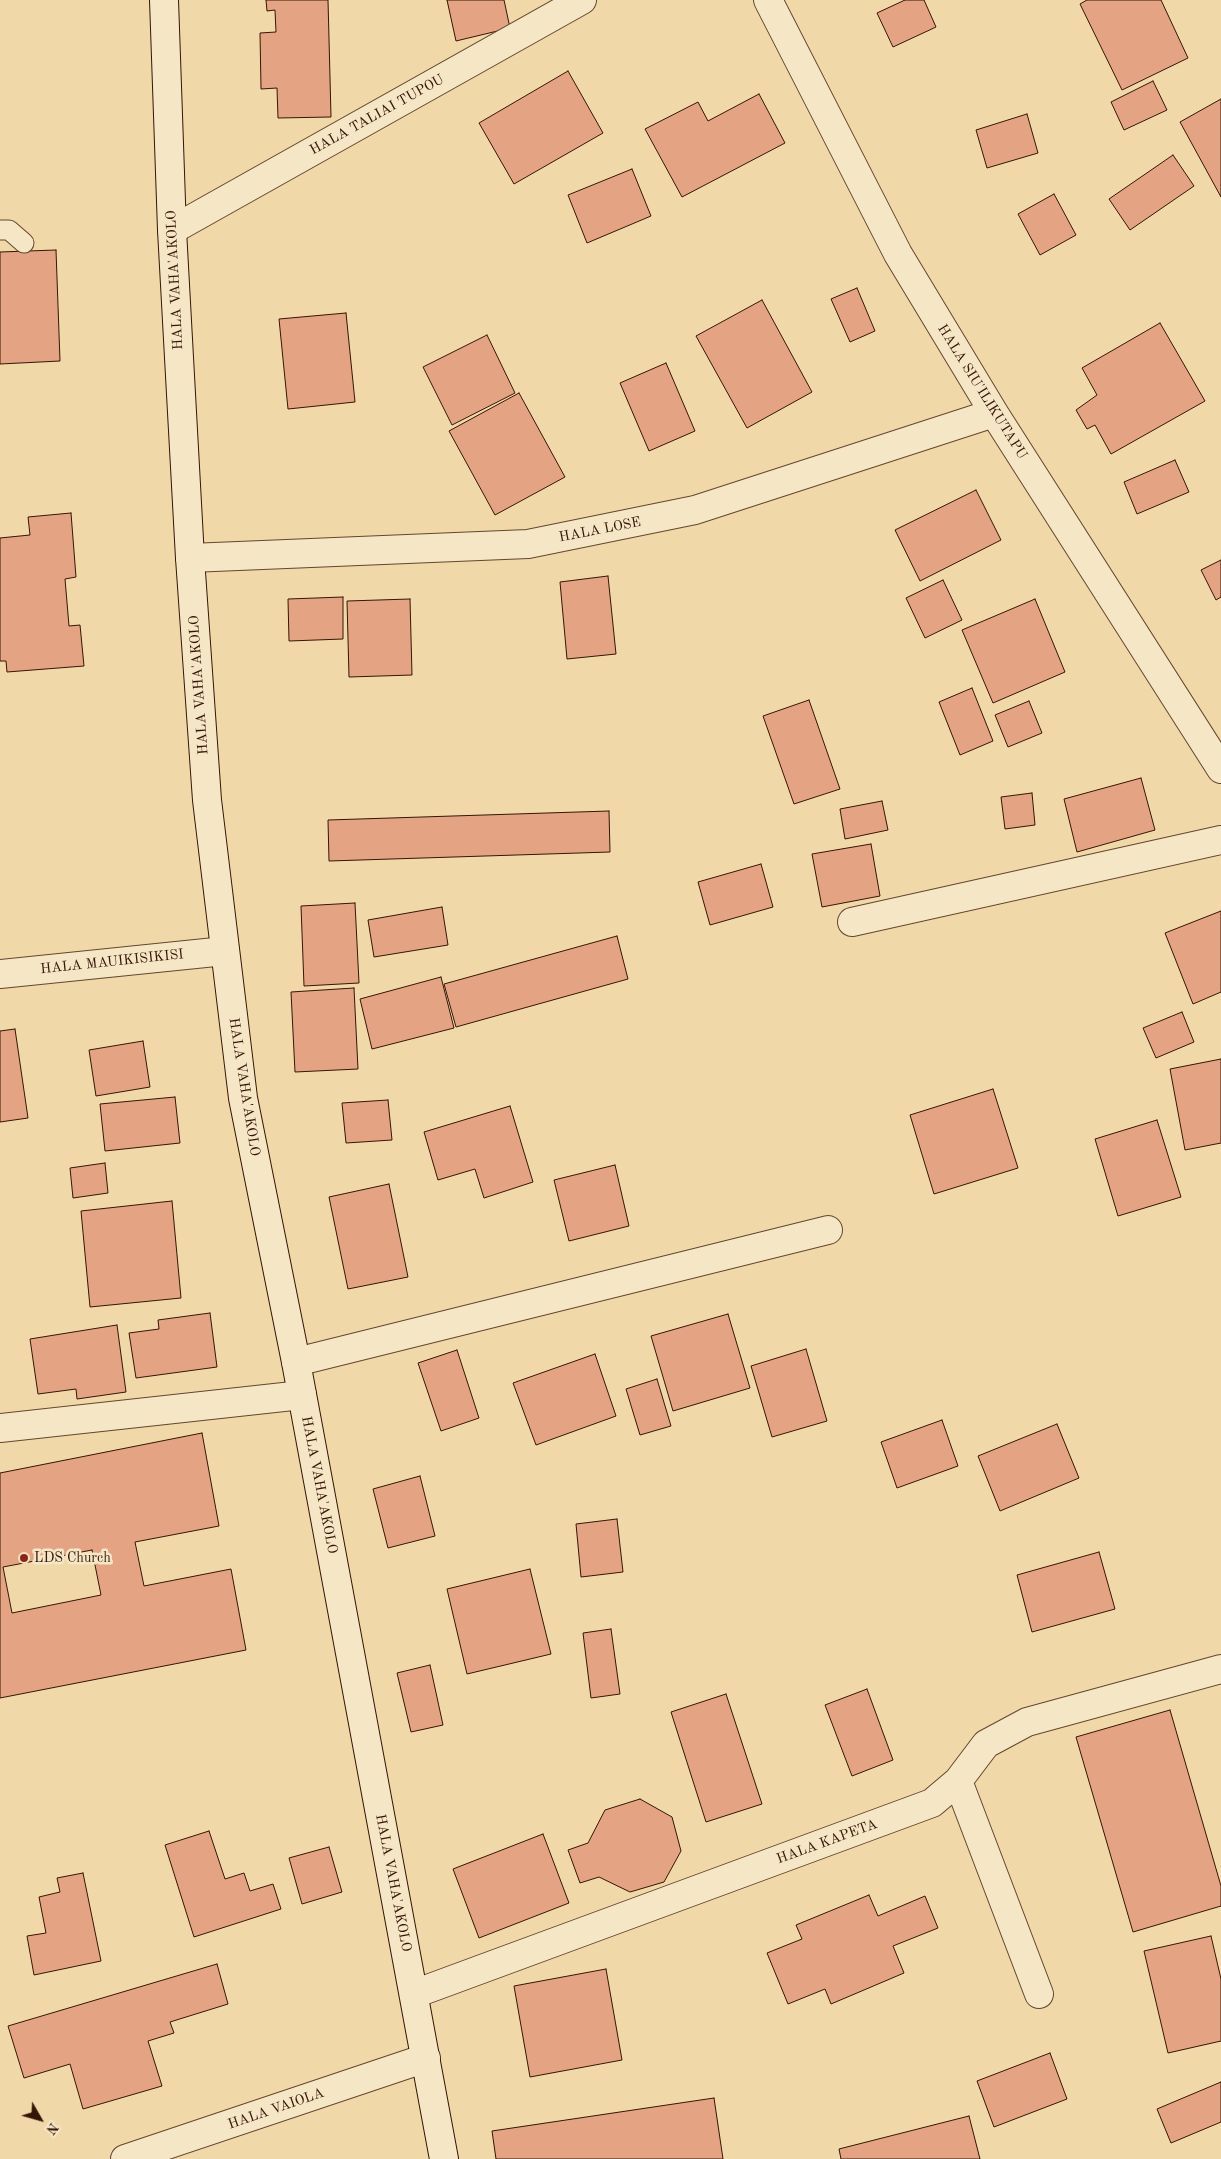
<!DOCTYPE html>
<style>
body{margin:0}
#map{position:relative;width:1221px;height:2159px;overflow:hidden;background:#f0d8a8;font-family:"Old Standard TT",serif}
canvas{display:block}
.north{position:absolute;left:15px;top:2094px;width:50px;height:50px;-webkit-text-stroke:4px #f5e6c6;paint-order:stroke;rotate:128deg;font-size:14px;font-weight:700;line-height:20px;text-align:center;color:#351505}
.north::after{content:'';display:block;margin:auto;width:18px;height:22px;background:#351505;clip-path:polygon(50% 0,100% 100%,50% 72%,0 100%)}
</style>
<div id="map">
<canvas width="1221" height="2159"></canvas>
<div class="north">N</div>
</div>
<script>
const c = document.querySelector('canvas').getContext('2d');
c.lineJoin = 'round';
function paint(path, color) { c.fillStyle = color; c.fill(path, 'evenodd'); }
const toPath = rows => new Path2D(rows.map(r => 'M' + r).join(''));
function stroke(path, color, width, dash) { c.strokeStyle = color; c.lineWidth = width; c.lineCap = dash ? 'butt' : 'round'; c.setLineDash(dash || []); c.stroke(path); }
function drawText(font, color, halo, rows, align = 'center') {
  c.font = font + ' "Old Standard TT",serif'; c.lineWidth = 5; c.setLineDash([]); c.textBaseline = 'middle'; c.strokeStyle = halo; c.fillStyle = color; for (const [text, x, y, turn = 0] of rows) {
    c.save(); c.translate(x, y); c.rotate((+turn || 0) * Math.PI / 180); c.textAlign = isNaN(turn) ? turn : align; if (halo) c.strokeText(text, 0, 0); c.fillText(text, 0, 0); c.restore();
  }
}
const building = toPath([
 [266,0,328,0,331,117,278,118,277,88,261,89,260,33,276,32,275,10,267,11,266,0],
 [447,0,504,0,510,28,456,41,447,0],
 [905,0,924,0,936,27,893,47,877,13,905,0],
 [1087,0,1161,0,1188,58,1122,90,1080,4,1087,0],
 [568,71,603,133,514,184,479,123,568,71],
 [1153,81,1167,110,1124,130,1111,102,1153,81],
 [759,94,785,143,682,197,645,129,698,102,708,121,759,94],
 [1221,99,1221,197,1180,122,1221,99],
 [1027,114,1038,153,987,168,976,130,1027,114],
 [1173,155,1194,186,1130,230,1109,199,1173,155],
 [632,169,651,216,587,243,568,195,632,169],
 [1054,194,1076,235,1040,255,1018,214,1054,194],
 [56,250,60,361,0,364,0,252,56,250],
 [857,288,875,331,850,342,831,299,857,288],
 [762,300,812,392,747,428,696,336,762,300],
 [346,313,355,402,288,409,279,319,346,313],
 [1160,323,1205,401,1111,454,1095,425,1087,429,1076,410,1097,395,1082,368,1160,323],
 [487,335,515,393,452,425,423,367,487,335],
 [666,363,695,431,649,451,620,383,666,363],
 [519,393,565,477,495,515,449,431,519,393],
 [1175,460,1189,492,1137,514,1124,482,1175,460],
 [976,490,1001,540,920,581,895,530,976,490],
 [71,513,76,577,65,579,69,626,80,625,84,666,7,672,6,661,0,661,0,538,30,535,28,517,71,513],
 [1221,560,1221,597,1216,600,1201,570,1221,560],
 [608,576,616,654,567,659,560,582,608,576],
 [943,580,962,620,925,638,906,598,943,580],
 [343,597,343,639,289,641,288,599,343,597],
 [410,599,412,675,349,677,347,601,410,599],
 [1035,599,1065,672,993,703,962,630,1035,599],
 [972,688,993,741,960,755,939,702,972,688],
 [809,700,840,789,794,804,763,716,809,700],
 [1029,701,1042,733,1008,747,995,715,1029,701],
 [1141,778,1155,830,1077,852,1064,799,1141,778],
 [1032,793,1035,825,1005,829,1001,797,1032,793],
 [882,801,888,830,845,839,840,809,882,801],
 [609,811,610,852,329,861,328,820,609,811],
 [871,844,880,896,822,907,812,854,871,844],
 [761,864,773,907,710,925,698,882,761,864],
 [355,903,359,983,304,986,301,906,355,903],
 [442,907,448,945,374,957,368,920,442,907],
 [1221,911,1221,992,1193,1004,1165,933,1221,911],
 [617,936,628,979,456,1027,444,984,617,936],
 [441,977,454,1028,372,1049,360,999,441,977],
 [354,988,358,1069,295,1072,291,992,354,988],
 [1182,1012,1194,1042,1156,1058,1143,1028,1182,1012],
 [15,1029,28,1118,0,1122,0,1031,15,1029],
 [143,1041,150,1087,96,1096,89,1050,143,1041],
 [1221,1059,1221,1143,1185,1150,1170,1069,1221,1059],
 [993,1089,1018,1168,934,1194,910,1115,993,1089],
 [175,1097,180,1143,105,1151,100,1104,175,1097],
 [388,1100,392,1140,346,1143,342,1103,388,1100],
 [510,1106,533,1182,484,1198,475,1169,438,1180,424,1132,510,1106],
 [1157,1120,1181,1197,1118,1216,1095,1139,1157,1120],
 [105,1163,108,1193,73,1198,70,1168,105,1163],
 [615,1165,629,1226,569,1241,554,1180,615,1165],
 [389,1184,408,1277,348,1289,329,1197,389,1184],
 [172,1201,181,1298,90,1307,81,1211,172,1201],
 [210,1313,217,1367,136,1378,129,1333,159,1329,158,1320,210,1313],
 [728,1314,750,1388,673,1411,651,1336,728,1314],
 [117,1325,126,1392,77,1399,76,1389,38,1394,30,1339,117,1325],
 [806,1349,827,1421,772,1437,751,1366,806,1349],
 [457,1350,479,1418,441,1431,418,1363,457,1350],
 [595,1354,616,1416,536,1445,513,1383,595,1354],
 [657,1379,671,1426,640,1435,626,1389,657,1379],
 [942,1420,958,1466,897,1488,881,1442,942,1420],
 [1057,1424,1079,1478,1000,1511,978,1456,1057,1424],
 [202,1433,219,1526,135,1542,144,1586,231,1569,246,1650,0,1698,0,1473,202,1433],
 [92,1550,101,1595,12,1613,3,1567,92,1550],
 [420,1476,435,1536,388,1548,373,1489,420,1476],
 [617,1519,623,1572,581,1577,576,1524,617,1519],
 [1099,1552,1115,1609,1032,1632,1017,1575,1099,1552],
 [530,1569,551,1654,467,1674,447,1589,530,1569],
 [611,1629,620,1694,591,1698,583,1633,611,1629],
 [430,1665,443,1725,411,1732,397,1673,430,1665],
 [867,1689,893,1760,852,1776,825,1705,867,1689],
 [726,1694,762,1804,706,1822,671,1712,726,1694],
 [1170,1710,1221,1886,1221,1906,1133,1932,1076,1737,1170,1710],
 [640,1799,672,1817,681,1851,664,1882,630,1892,599,1877,580,1883,568,1850,588,1843,605,1810,640,1799],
 [209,1831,225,1879,244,1873,250,1891,273,1884,281,1909,194,1937,165,1845,209,1831],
 [543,1834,569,1903,479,1938,453,1869,543,1834],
 [329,1847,342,1892,302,1904,289,1858,329,1847],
 [83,1873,101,1961,34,1975,27,1936,46,1933,39,1897,60,1892,57,1878,83,1873],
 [869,1895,878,1916,925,1896,938,1928,893,1946,904,1973,831,2004,825,1989,788,2004,767,1953,802,1939,796,1925,869,1895],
 [1211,1936,1221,1979,1221,2041,1168,2053,1144,1951,1211,1936],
 [217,1964,228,2004,170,2022,174,2033,148,2041,162,2086,83,2109,70,2064,24,2078,8,2026,217,1964],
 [606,1969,622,2060,530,2077,514,1986,606,1969],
 [1050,2053,1067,2099,994,2127,977,2081,1050,2053],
 [1221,2082,1221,2122,1171,2143,1157,2109,1221,2082],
 [714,2098,723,2159,496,2159,492,2131,714,2098],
 [969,2116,980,2159,841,2159,839,2149,969,2116]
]);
const lane = toPath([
 [0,230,9,230,24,243]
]);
const street = toPath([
 [768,0,898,254,994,413,1221,769],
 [172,230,582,0],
 [190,558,528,544,695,510,994,413],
 [852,922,1221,840],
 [0,974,225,951],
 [296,1362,828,1230],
 [0,1428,302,1395],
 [958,1781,1039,1994],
 [414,1994,932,1803,958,1781,986,1744,1027,1722,1221,1669],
 [125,2159,426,2058]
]);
const secondary = toPath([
 [164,0,172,230,190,558,207,800,243,1098,296,1362,444,2159]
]);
const markers = [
 [24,1558,5,"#8f2418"]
];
const streetNames = [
 ["HALA TALIAI TUPOU",377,115,-29],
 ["HALA VAHA'AKOLO",175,280,-93],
 ["HALA SIU'ILIKUTAPU",982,392,58],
 ["HALA LOSE",600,530,-11],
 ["HALA VAHA'AKOLO",199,685,-94],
 ["HALA MAUIKISIKISI",112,962,-6],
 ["HALA VAHA'AKOLO",244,1087,81],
 ["HALA VAHA'AKOLO",319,1485,79],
 ["HALA KAPETA",827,1842,-20],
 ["HALA VAHA'AKOLO",393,1883,79],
 ["HALA VAIOLA",276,2109,-19]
];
const poiNames = [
 ["LDS Church",34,1558]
];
paint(building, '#e4a484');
stroke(building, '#351505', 1);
stroke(lane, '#64462e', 21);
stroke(street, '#64462e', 30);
stroke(secondary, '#351505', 30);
stroke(lane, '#f5e6c6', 19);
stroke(street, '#f5e6c6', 28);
stroke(secondary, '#f5e6c6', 28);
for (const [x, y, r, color] of markers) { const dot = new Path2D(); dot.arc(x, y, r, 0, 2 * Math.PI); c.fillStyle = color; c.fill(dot); stroke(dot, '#f5e6c6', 2); }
drawText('14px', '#351505', '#f5e6c6', streetNames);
drawText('14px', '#351505', '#f5e6c6', poiNames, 'left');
</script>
